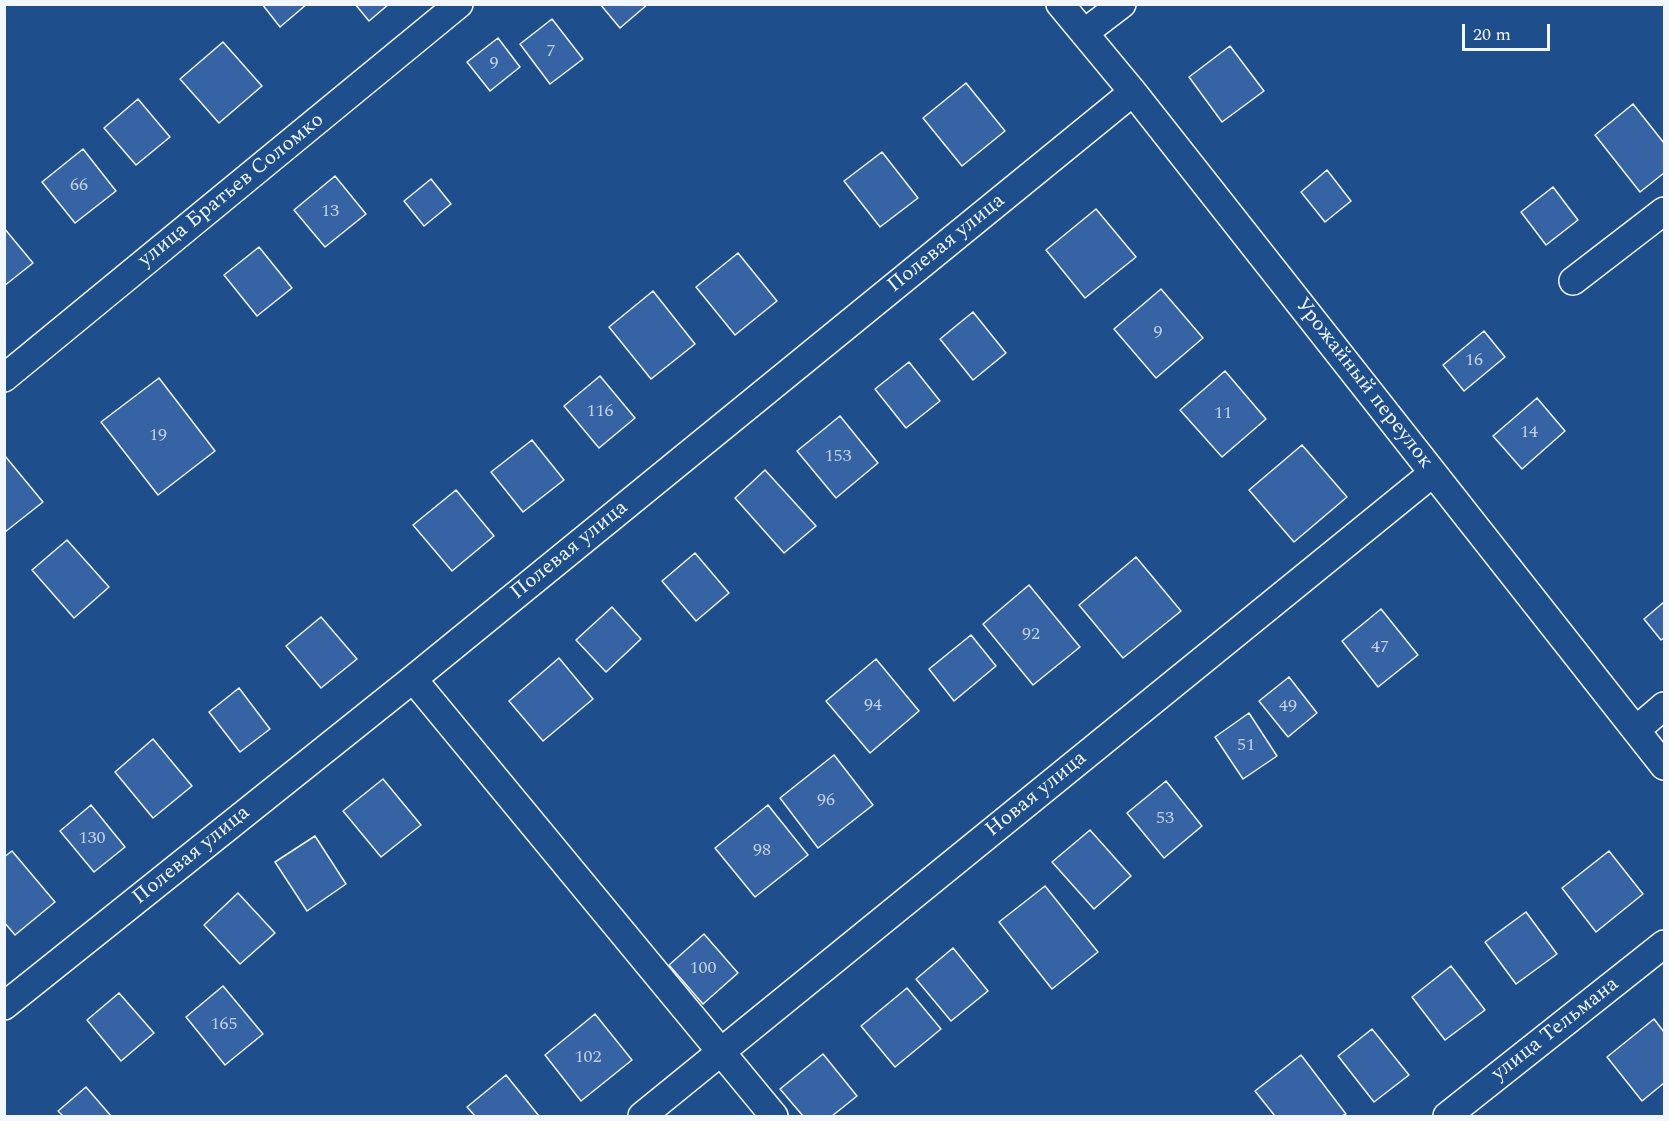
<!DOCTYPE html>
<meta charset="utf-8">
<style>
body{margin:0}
#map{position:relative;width:1669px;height:1121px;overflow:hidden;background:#1f4e8c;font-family:Spectral,serif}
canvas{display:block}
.frame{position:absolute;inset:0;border:6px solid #f2f6ff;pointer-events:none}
.scale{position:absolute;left:1462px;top:24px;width:88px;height:27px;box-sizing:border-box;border:3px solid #f2f6ff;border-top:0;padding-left:8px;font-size:18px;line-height:21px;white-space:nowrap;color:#f2f6ff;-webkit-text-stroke:4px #1f4e8c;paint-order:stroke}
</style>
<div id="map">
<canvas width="1669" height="1121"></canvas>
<div class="frame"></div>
<div class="scale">20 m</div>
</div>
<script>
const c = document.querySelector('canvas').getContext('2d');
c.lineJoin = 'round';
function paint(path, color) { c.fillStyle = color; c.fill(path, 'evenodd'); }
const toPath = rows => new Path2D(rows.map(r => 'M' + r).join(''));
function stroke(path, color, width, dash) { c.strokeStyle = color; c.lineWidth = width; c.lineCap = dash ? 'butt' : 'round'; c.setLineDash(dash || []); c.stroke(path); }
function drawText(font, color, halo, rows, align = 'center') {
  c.font = font + ' Spectral,serif'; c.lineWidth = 4.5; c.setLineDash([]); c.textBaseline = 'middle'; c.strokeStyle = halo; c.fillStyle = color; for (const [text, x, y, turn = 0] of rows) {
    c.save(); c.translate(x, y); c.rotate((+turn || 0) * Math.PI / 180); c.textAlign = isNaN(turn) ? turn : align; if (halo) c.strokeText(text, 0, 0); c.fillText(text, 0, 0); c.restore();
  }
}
const building = toPath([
 [262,4,307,4,280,27,262,4],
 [355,4,389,4,369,21,355,4],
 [600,4,648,4,620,28,600,4],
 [552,19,583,59,550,84,520,44,552,19],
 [498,38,520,67,490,91,467,62,498,38],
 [223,42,262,86,219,123,180,79,223,42],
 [1230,46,1264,91,1222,122,1189,77,1230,46],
 [966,83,1005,131,962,166,923,118,966,83],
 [138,99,170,137,136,165,104,128,138,99],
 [1633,104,1664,143,1664,173,1640,192,1595,135,1633,104],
 [83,149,116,191,75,223,42,182,83,149],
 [882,152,918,198,880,227,844,181,882,152],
 [1327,170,1351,201,1325,222,1301,192,1327,170],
 [335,176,366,214,325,247,294,210,335,176],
 [431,179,451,204,424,226,404,201,431,179],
 [1553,187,1578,220,1546,245,1521,212,1553,187],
 [1096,209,1136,257,1085,298,1046,250,1096,209],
 [4,228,33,263,4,286,4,228],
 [259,247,292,288,257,316,224,275,259,247],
 [738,253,777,301,735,335,696,287,738,253],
 [1161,289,1203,338,1156,378,1114,329,1161,289],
 [653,291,695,344,651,379,609,327,653,291],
 [973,312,1006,353,973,380,940,339,973,312],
 [1484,331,1505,357,1464,391,1443,365,1484,331],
 [909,362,940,401,906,428,875,389,909,362],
 [1225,371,1266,419,1222,457,1180,410,1225,371],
 [600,376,635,418,599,448,564,406,600,376],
 [159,378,215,451,158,495,101,422,159,378],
 [1537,398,1565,431,1522,469,1493,436,1537,398],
 [840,416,878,463,836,498,797,451,840,416],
 [532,440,564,480,523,512,491,472,532,440],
 [1302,445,1347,497,1294,542,1249,490,1302,445],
 [5,456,43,502,5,532,4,457,5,456],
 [765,470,816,526,784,553,735,498,765,470],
 [456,490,494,536,452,571,413,525,456,490],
 [67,540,109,587,74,618,32,570,67,540],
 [695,553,729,593,696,621,662,581,695,553],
 [1136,557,1181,611,1123,658,1079,605,1136,557],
 [1029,585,1080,647,1033,685,983,624,1029,585],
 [1664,602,1664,638,1661,640,1644,619,1664,602],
 [612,607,641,639,606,672,576,640,612,607],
 [1381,609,1418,655,1378,687,1342,641,1381,609],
 [321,617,357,659,321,688,286,646,321,617],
 [971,635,996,666,954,701,929,669,971,635],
 [559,658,593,699,543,741,509,701,559,658],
 [876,659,919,711,870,753,826,701,876,659],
 [1289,677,1317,713,1288,737,1259,701,1289,677],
 [239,688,270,729,240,752,209,712,239,688],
 [1249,713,1277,756,1243,779,1215,737,1249,713],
 [153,739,192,786,153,818,115,772,153,739],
 [834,755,873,805,818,848,780,798,834,755],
 [383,779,421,825,381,857,343,811,383,779],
 [1166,781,1202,826,1164,858,1127,813,1166,781],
 [91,805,125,847,94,872,60,831,91,805],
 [768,805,808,855,755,897,715,848,768,805],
 [1090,830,1131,876,1094,909,1052,862,1090,830],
 [315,836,346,884,307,911,275,862,315,836],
 [12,851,55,902,15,935,4,922,4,857,12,851],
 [1609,851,1643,894,1596,932,1562,888,1609,851],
 [1045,886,1098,952,1052,989,999,922,1045,886],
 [238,893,275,933,240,964,204,925,238,893],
 [1526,912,1557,954,1516,984,1485,942,1526,912],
 [704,934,738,973,703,1004,669,965,704,934],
 [953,948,988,991,951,1021,916,979,953,948],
 [1451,966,1485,1010,1445,1040,1412,997,1451,966],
 [223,986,263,1034,225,1065,186,1017,223,986],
 [907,988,941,1029,895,1067,861,1026,907,988],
 [119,993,154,1033,121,1061,87,1020,119,993],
 [595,1014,632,1060,581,1101,545,1055,595,1014],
 [1654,1019,1664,1032,1664,1083,1642,1101,1607,1057,1654,1019],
 [1372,1029,1409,1075,1374,1102,1338,1056,1372,1029],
 [823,1054,857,1096,832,1116,803,1116,780,1089,823,1054],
 [1301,1055,1346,1114,1342,1116,1275,1116,1255,1091,1301,1055],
 [506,1075,539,1116,475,1116,467,1107,506,1075],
 [86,1087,111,1116,63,1116,58,1111,86,1087]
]);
const street = toPath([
 [1060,4,1133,92,1664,766],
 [1084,33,1122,4],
 [1573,281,1664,211],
 [4,378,459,4],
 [413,679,774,1116],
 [1636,730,1664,706],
 [4,1006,413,679,1133,92],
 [642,1116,1433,473],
 [1447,1116,1664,944]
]);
const numberNames = [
 ["7",551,52],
 ["9",494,64],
 ["66",79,186],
 ["13",330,212],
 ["9",1158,333],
 ["16",1474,361],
 ["116",600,412],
 ["11",1223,414],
 ["14",1529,433],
 ["19",158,436],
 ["153",838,457],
 ["92",1031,635],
 ["47",1380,648],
 ["94",873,706],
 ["49",1288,707],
 ["51",1246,746],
 ["96",826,801],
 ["53",1165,819],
 ["130",92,839],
 ["98",762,851],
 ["100",703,969],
 ["165",224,1025],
 ["102",588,1058]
];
const streetNames = [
 ["улица Братьев Соломко",232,191,-39],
 ["Полевая улица",947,244,-39],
 ["Урожайный переулок",1363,384,52],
 ["Полевая улица",570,551,-39],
 ["Новая улица",1037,795,-39],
 ["Полевая улица",192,856,-39],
 ["улица Тельмана",1556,1030,-38]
];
paint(building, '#3563a3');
stroke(building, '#f2f6ff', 1.5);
stroke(street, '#f2f6ff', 30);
stroke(street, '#1f4e8c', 27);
drawText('18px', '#c3d1e8', null, numberNames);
drawText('21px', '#f2f6ff', '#1f4e8c', streetNames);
</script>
